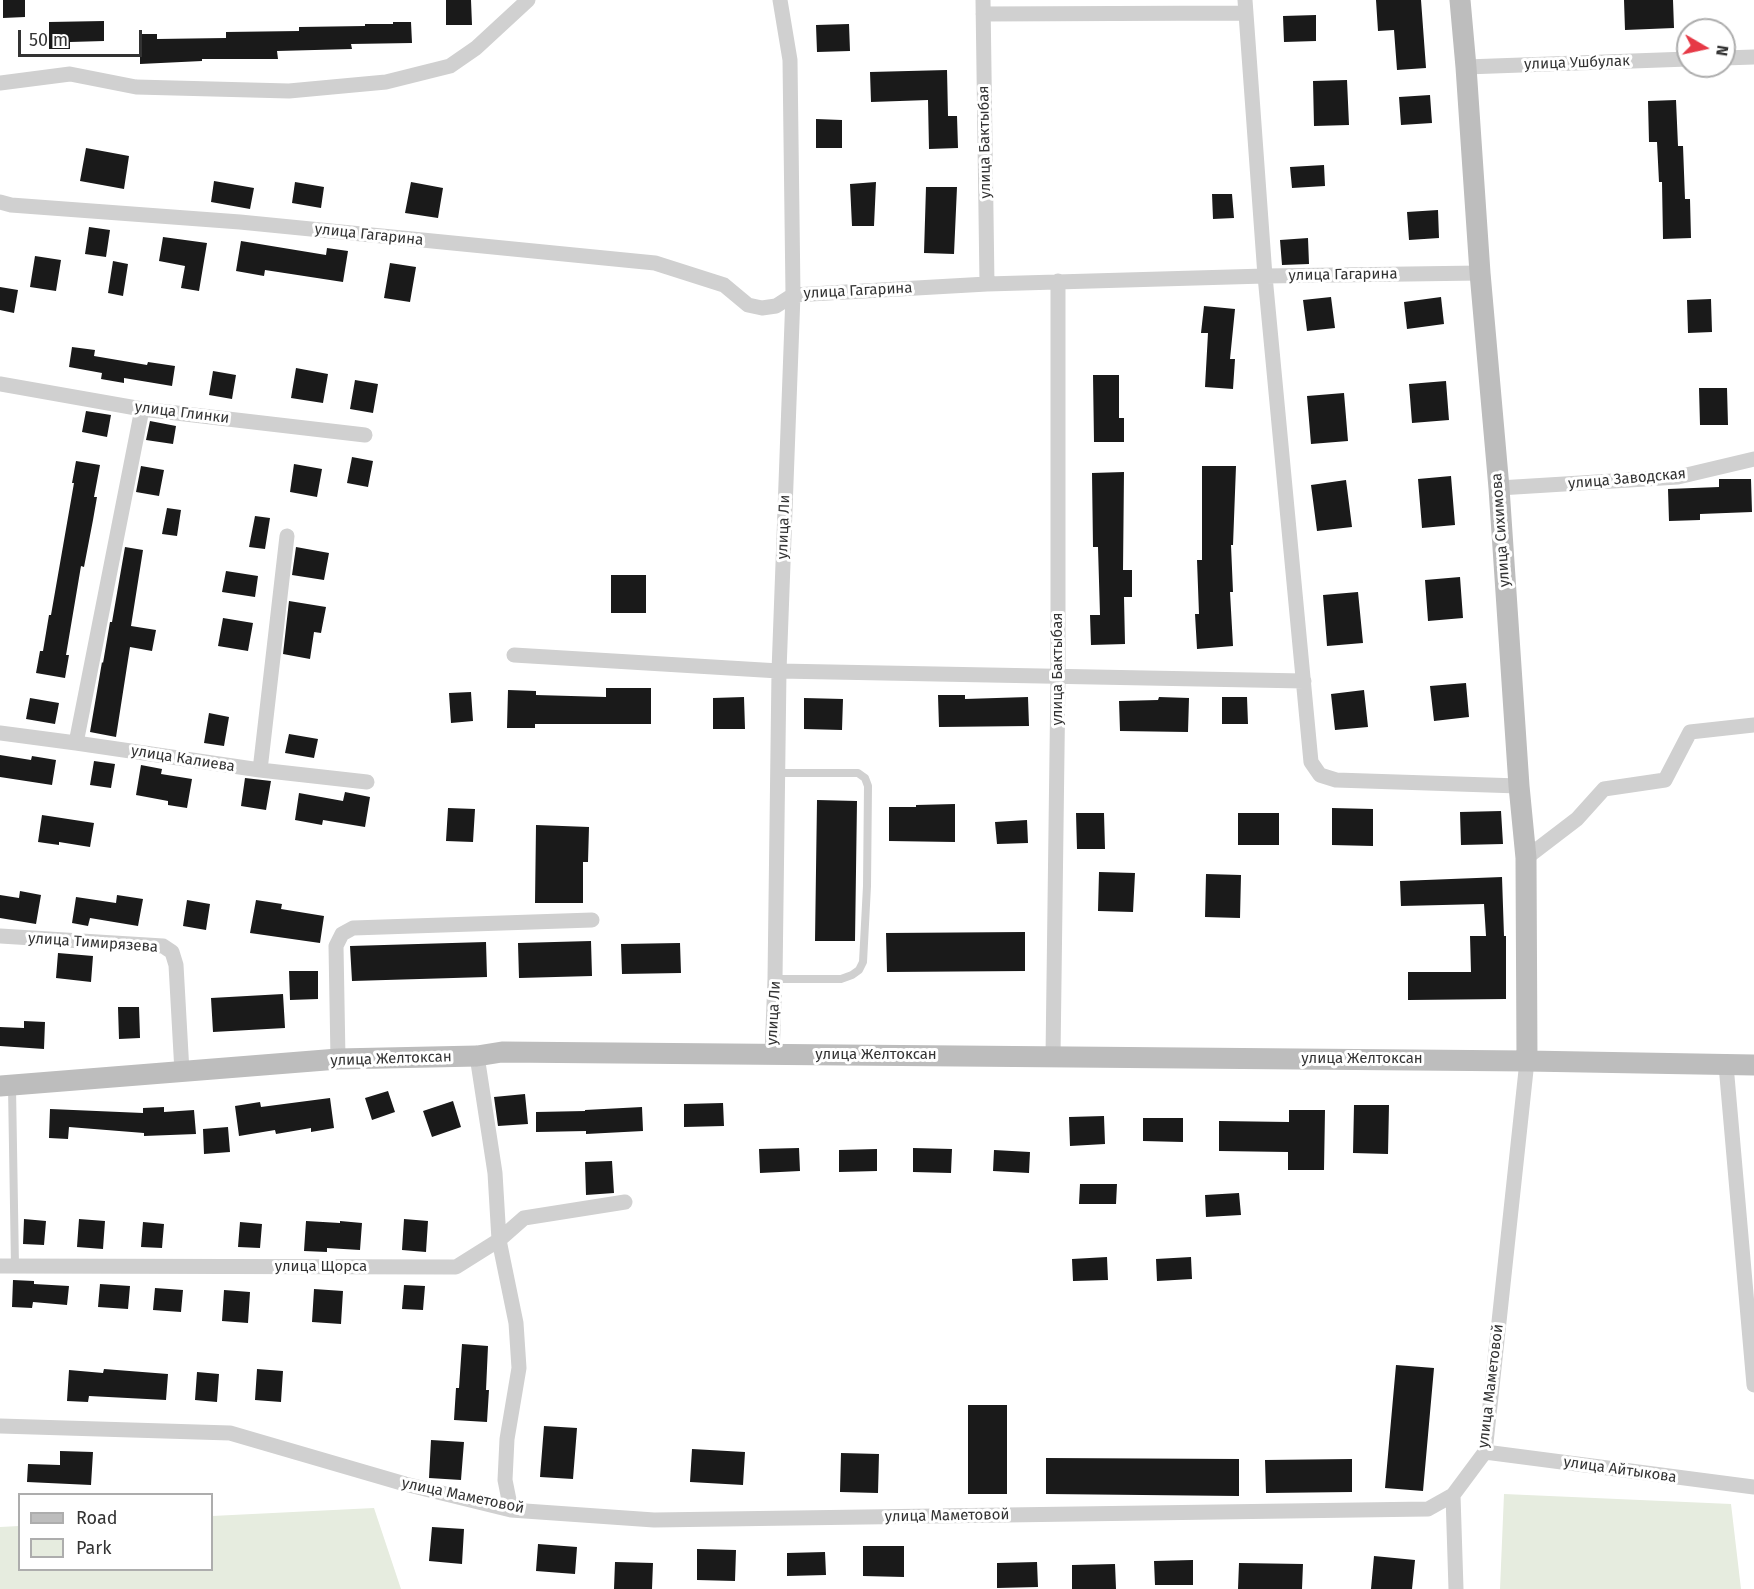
<!DOCTYPE html>
<meta charset="utf-8">
<style>
body{margin:0}
#map{position:relative;width:1754px;height:1589px;overflow:hidden;background:#fff;font-family:"Fira Sans",sans-serif}
canvas{display:block}
.legend{position:absolute;left:18px;top:1493px;width:195px;height:78px;box-sizing:border-box;background:#fff;border:2px solid #adadad;margin:0;padding:8px 10px;list-style:none;font-size:18px;color:#333}
.legend li{display:flex;align-items:center;gap:12px;height:30px}
.legend b{width:30px;border:2px solid #adadad}
.north{position:absolute;left:1676px;top:18px;width:60px;height:60px;box-sizing:border-box;background:#fff;border:2px solid #adadad;border-radius:50%;rotate:99deg;font-size:16px;font-weight:700;line-height:24px;text-align:center;color:#333}
.north::after{content:'';display:block;margin:auto;width:21px;height:27px;background:#e63946;clip-path:polygon(50% 0,100% 100%,50% 72%,0 100%)}
.scale{position:absolute;left:18px;top:30px;width:124px;height:27px;box-sizing:border-box;border:3px solid #333;border-top:0;padding-left:8px;font-size:18px;line-height:21px;white-space:nowrap;color:#333;-webkit-text-stroke:4px #fff;paint-order:stroke}
</style>
<div id="map">
<canvas width="1754" height="1589"></canvas>
<ul class="legend">
<li><b style="height:8px;background:#bdbdbd"></b>Road</li>
<li><b style="height:16px;background:#e6ecdf"></b>Park</li>
</ul>
<div class="north">N</div>
<div class="scale">50 m</div>
</div>
<script>
const c = document.querySelector('canvas').getContext('2d');
c.lineJoin = 'round';
function paint(path, color) { c.fillStyle = color; c.fill(path, 'evenodd'); }
const toPath = rows => new Path2D(rows.map(r => 'M' + r).join(''));
function stroke(path, color, width, dash) { c.strokeStyle = color; c.lineWidth = width; c.lineCap = dash ? 'butt' : 'round'; c.setLineDash(dash || []); c.stroke(path); }
function drawText(font, color, halo, rows, align = 'center') {
  c.font = font + ' "Fira Sans",sans-serif'; c.lineWidth = 6; c.setLineDash([]); c.textBaseline = 'middle'; c.strokeStyle = halo; c.fillStyle = color; for (const [text, x, y, turn = 0] of rows) {
    c.save(); c.translate(x, y); c.rotate((+turn || 0) * Math.PI / 180); c.textAlign = isNaN(turn) ? turn : align; if (halo) c.strokeText(text, 0, 0); c.fillText(text, 0, 0); c.restore();
  }
}
const green = toPath([
 [1504,1494,1731,1504,1741,1589,1500,1589],
 [374,1508,401,1589,0,1589,0,1527,19,1526,20,1570,212,1570,212,1516]
]);
const building = toPath([
 [3,0,25,0,25,17,3,18],
 [446,0,471,0,472,25,446,25],
 [1376,0,1421,0,1426,68,1397,70,1394,30,1378,31],
 [1624,0,1673,0,1674,28,1625,30],
 [1316,15,1316,41,1284,42,1283,16],
 [104,21,104,41,70,42,70,49,49,49,49,22],
 [393,22,411,22,412,43,351,44,352,49,277,51,278,59,202,59,202,61,140,64,140,34,157,34,157,39,226,38,226,32,299,31,299,27,365,26,365,24,393,24],
 [849,24,850,51,817,52,816,25],
 [947,70,948,116,957,116,958,148,929,149,928,100,871,102,870,72],
 [1347,80,1349,125,1314,126,1313,81],
 [1430,95,1432,123,1401,125,1399,97],
 [1676,100,1678,146,1683,146,1685,199,1690,199,1691,238,1663,239,1662,182,1659,182,1657,142,1649,142,1648,101],
 [816,119,842,120,842,148,816,148],
 [86,148,129,156,124,189,80,181],
 [1324,165,1325,186,1292,188,1290,167],
 [214,181,254,188,250,209,211,202],
 [295,182,324,187,321,208,292,203],
 [411,182,443,188,438,218,405,213],
 [876,182,874,226,852,226,850,184],
 [926,187,957,187,954,254,924,253],
 [1212,194,1232,194,1234,218,1213,219],
 [1438,210,1439,238,1409,240,1407,212],
 [89,227,110,230,106,257,85,254],
 [163,237,207,243,199,291,181,288,185,266,159,261],
 [1308,238,1309,264,1282,265,1280,240],
 [241,241,326,255,327,248,348,251,343,282,265,270,264,276,236,271],
 [35,256,61,260,56,291,30,287],
 [113,261,128,264,123,296,108,293],
 [390,263,416,267,410,302,384,298],
 [0,287,18,290,14,313,0,310],
 [1331,297,1335,328,1307,331,1303,300],
 [1441,297,1444,324,1407,329,1404,302],
 [1711,299,1712,332,1688,333,1687,300],
 [1204,306,1235,309,1230,359,1235,359,1233,389,1205,387,1208,333,1201,333],
 [72,347,95,350,94,356,147,365,148,362,175,366,172,386,124,378,124,383,101,379,102,373,69,367],
 [296,368,328,374,323,403,291,398],
 [213,371,236,375,232,399,209,395],
 [1093,375,1119,375,1119,418,1124,418,1124,442,1094,442],
 [355,380,378,384,373,413,350,409],
 [1446,381,1449,420,1412,423,1409,384],
 [1699,388,1727,388,1728,425,1700,425],
 [1344,393,1348,441,1311,444,1307,396],
 [86,411,111,415,107,437,82,432],
 [150,421,176,426,173,444,146,440],
 [352,457,373,461,368,487,347,483],
 [76,461,100,465,94,497,97,497,93,520,84,567,81,566,66,655,69,655,65,678,36,673,40,651,43,651,49,615,51,615,74,483,72,483],
 [294,464,322,469,317,497,290,492],
 [141,466,164,470,159,496,136,492],
 [1202,466,1236,466,1233,545,1231,545,1233,592,1230,592,1233,646,1197,649,1195,614,1199,614,1197,560,1202,560],
 [1124,472,1123,570,1132,570,1132,597,1124,597,1125,644,1091,645,1090,615,1100,615,1098,547,1093,547,1092,473],
 [1451,476,1455,525,1422,528,1418,479],
 [1719,479,1751,479,1752,512,1700,514,1700,520,1669,521,1668,489,1719,487],
 [1346,480,1352,527,1317,531,1311,485],
 [167,508,181,510,177,536,162,534],
 [255,516,270,518,265,549,249,547],
 [125,547,143,550,131,626,156,630,152,651,130,647,116,737,90,732,102,662,103,663,110,622,112,622],
 [296,547,329,553,324,580,292,575],
 [226,571,258,576,255,597,222,592],
 [611,575,646,575,646,613,611,613],
 [1460,577,1463,618,1428,621,1425,580],
 [1358,592,1363,643,1327,646,1323,595],
 [289,601,326,607,321,633,314,632,310,659,283,654],
 [223,618,253,623,248,651,218,646],
 [1466,683,1469,717,1434,721,1430,686],
 [606,688,651,688,651,724,535,724,535,728,507,728,508,690,536,691,536,695,606,697],
 [1364,690,1368,727,1335,730,1331,694],
 [471,692,473,721,451,723,449,693],
 [938,695,965,695,965,699,1028,697,1029,726,939,727],
 [744,697,745,729,713,729,713,698],
 [1159,697,1189,698,1188,732,1120,731,1119,701,1158,700],
 [1222,697,1247,697,1248,724,1222,724],
 [30,698,59,703,55,724,26,719],
 [804,698,843,699,842,730,804,729],
 [209,713,229,717,224,746,204,743],
 [289,734,318,739,314,758,285,753],
 [0,755,31,760,32,756,56,760,52,785,0,777],
 [94,761,115,764,111,788,90,785],
 [141,765,162,769,161,774,192,779,187,808,168,805,168,801,136,795],
 [245,778,271,781,266,810,241,806],
 [345,792,370,797,365,827,323,820,322,825,295,820,299,793,343,801],
 [817,800,857,801,855,941,815,941],
 [955,804,955,842,889,841,889,807,916,807,916,805],
 [448,808,475,809,473,842,446,841],
 [1332,808,1373,809,1373,846,1332,845],
 [1501,811,1503,844,1461,845,1460,812],
 [1076,813,1104,813,1105,849,1077,849],
 [1238,813,1279,813,1279,845,1238,845],
 [42,815,94,823,90,847,59,842,59,845,38,842],
 [1027,820,1028,843,997,844,995,822],
 [536,825,589,827,588,862,583,862,583,903,535,903],
 [1099,872,1135,873,1133,912,1098,911],
 [1206,874,1241,875,1240,918,1205,917],
 [1502,877,1504,936,1506,936,1506,999,1408,1000,1408,972,1471,972,1470,936,1486,936,1484,904,1401,906,1400,881],
 [20,891,41,895,36,924,0,918,0,895,19,898],
 [117,895,143,899,138,926,90,918,88,926,72,923,76,897,116,903],
 [187,900,210,904,206,930,183,926],
 [256,900,282,904,281,909,324,916,320,943,250,933],
 [1025,932,1025,971,887,972,886,933],
 [591,941,592,976,519,978,518,943],
 [486,942,487,977,352,981,350,946],
 [680,943,681,973,622,974,621,944],
 [58,953,93,956,91,982,56,978],
 [289,971,318,971,318,999,290,1000],
 [283,994,285,1028,213,1032,211,998],
 [118,1007,139,1007,140,1038,119,1039],
 [24,1021,45,1022,44,1049,0,1046,0,1027,24,1028],
 [388,1091,395,1112,372,1120,365,1098],
 [525,1094,528,1124,498,1126,494,1097],
 [330,1098,334,1128,311,1132,311,1128,276,1134,275,1130,239,1136,235,1106,260,1102,261,1107],
 [453,1101,461,1127,432,1137,423,1111],
 [723,1103,724,1126,684,1127,684,1104],
 [1354,1105,1389,1105,1388,1154,1353,1153],
 [164,1107,164,1112,194,1110,196,1134,144,1136,144,1133,69,1127,68,1139,49,1138,50,1109,143,1113,143,1108],
 [642,1107,643,1131,586,1134,586,1131,536,1132,536,1112,585,1111,585,1110],
 [1289,1110,1325,1110,1324,1170,1288,1170,1288,1152,1219,1151,1219,1121,1289,1122],
 [1104,1116,1105,1144,1070,1146,1069,1117],
 [1143,1118,1183,1118,1183,1142,1143,1141],
 [228,1127,230,1152,204,1154,203,1129],
 [799,1148,800,1171,760,1173,759,1149],
 [913,1148,952,1149,951,1173,913,1172],
 [877,1149,877,1171,839,1172,839,1150],
 [994,1150,1030,1152,1029,1173,993,1171],
 [612,1161,614,1193,586,1195,585,1162],
 [1080,1184,1117,1184,1116,1204,1079,1204],
 [1239,1193,1241,1215,1206,1217,1205,1195],
 [24,1219,46,1221,44,1245,23,1244],
 [79,1219,105,1221,103,1249,77,1247],
 [404,1219,428,1221,426,1252,402,1250],
 [306,1221,340,1223,340,1221,362,1223,360,1250,327,1248,327,1252,304,1251],
 [143,1222,164,1224,162,1248,141,1247],
 [240,1222,262,1224,260,1248,238,1247],
 [1107,1257,1108,1280,1073,1281,1072,1259],
 [1191,1257,1192,1279,1157,1281,1156,1259],
 [13,1280,34,1281,34,1284,69,1286,67,1305,33,1302,32,1308,12,1307],
 [100,1284,130,1286,128,1309,98,1307],
 [404,1285,425,1286,423,1310,402,1309],
 [155,1288,183,1290,181,1312,153,1310],
 [314,1289,343,1291,341,1324,312,1322],
 [224,1290,250,1292,248,1323,222,1321],
 [462,1344,488,1346,486,1390,489,1390,487,1422,454,1420,456,1388,459,1388],
 [1396,1365,1434,1368,1423,1491,1385,1488],
 [104,1369,168,1374,166,1400,89,1396,88,1402,67,1401,69,1370,103,1373],
 [257,1369,283,1371,281,1402,255,1400],
 [197,1372,219,1374,217,1402,195,1400],
 [968,1405,1007,1405,1007,1494,968,1494],
 [544,1426,577,1428,573,1479,540,1477],
 [431,1440,464,1442,461,1480,429,1478],
 [692,1449,745,1452,743,1485,690,1482],
 [60,1451,93,1452,91,1485,27,1482,28,1464,60,1465],
 [841,1453,879,1454,878,1493,840,1492],
 [1046,1458,1239,1459,1239,1496,1046,1494],
 [1352,1459,1352,1492,1266,1493,1265,1460],
 [432,1527,464,1529,462,1564,429,1561],
 [538,1544,577,1547,575,1574,536,1571],
 [863,1546,904,1546,904,1577,863,1576],
 [697,1549,736,1550,735,1581,697,1580],
 [825,1552,826,1575,787,1576,787,1553],
 [1374,1556,1415,1560,1412,1589,1371,1589],
 [1193,1560,1193,1585,1155,1585,1154,1561],
 [615,1562,653,1563,652,1589,614,1589],
 [1037,1562,1038,1587,997,1588,997,1563],
 [1239,1563,1303,1564,1302,1589,1238,1589],
 [1115,1564,1116,1589,1072,1589,1072,1565]
]);
const lane = toPath([
 [775,979,841,979,852,975,859,970,863,962,867,886,868,786,865,778,858,773,778,773],
 [12,1087,15,1266]
]);
const street = toPath([
 [983,0,987,284],
 [1245,0,1265,276,1311,762,1320,775,1336,780,1519,786],
 [983,14,1246,13],
 [1724,58,1754,57],
 [1466,67,1688,59],
 [0,83,70,74,136,87,289,91,386,82,450,66,476,48,528,0],
 [0,202,11,205,240,222,655,263,724,285,748,305,762,308,776,306,793,295,987,284,1265,276,1480,273],
 [0,384,142,409,365,435],
 [1499,488,1678,477,1754,459],
 [514,655,779,671,1304,681],
 [0,733,76,743,260,770,367,782],
 [76,743,142,409],
 [260,770,287,536],
 [1526,858,1577,819,1604,789,1665,780,1690,732,1754,725],
 [0,936,163,946,172,952,176,965,182,1072],
 [772,1054,775,979,779,671,793,295,790,60,780,0],
 [477,1056,495,1173,499,1240,516,1323,519,1368,507,1439,505,1480,511,1510],
 [1053,1057,1058,676,1058,281],
 [338,1059,336,946,342,934,353,928,592,920],
 [1726,1065,1754,1385],
 [0,1266,456,1267,499,1240,524,1218,625,1202],
 [0,1426,230,1433,405,1484,511,1510,654,1520,1428,1509,1453,1495,1485,1452,1527,1061],
 [1485,1452,1754,1487],
 [1453,1495,1456,1589]
]);
const secondary = toPath([
 [1460,0,1466,67,1480,273,1499,488,1519,786,1526,858,1527,1061],
 [0,1086,338,1059,477,1056,502,1052,1527,1061,1754,1065]
]);
const streetNames = [
 ["улица Ушбулак",1577,63,-2],
 ["улица Бактыбая",985,142,-91],
 ["улица Гагарина",369,235,6],
 ["улица Гагарина",1343,275,-1],
 ["улица Гагарина",858,291,-3],
 ["улица Глинки",182,413,7],
 ["улица Заводская",1627,479,-5],
 ["улица Ли",784,527,-88],
 ["улица Сихимова",1501,530,-94],
 ["улица Бактыбая",1058,669,-90],
 ["улица Калиева",183,759,9],
 ["улица Тимирязева",93,943,4],
 ["улица Ли",774,1013,-87],
 ["улица Желтоксан",876,1055],
 ["улица Желтоксан",391,1059,-2],
 ["улица Желтоксан",1362,1059],
 ["улица Щорса",321,1267],
 ["улица Маметовой",1491,1386,-83],
 ["улица Айтыкова",1620,1470,8],
 ["улица Маметовой",463,1496,12],
 ["улица Маметовой",947,1516,-1]
];
paint(green, '#e6ecdf');
paint(building, '#1a1a1a');
stroke(lane, '#d0d0d0', 8);
stroke(street, '#d0d0d0', 15);
stroke(secondary, '#bdbdbd', 21);
drawText('15px', '#333', '#fff', streetNames);
</script>
